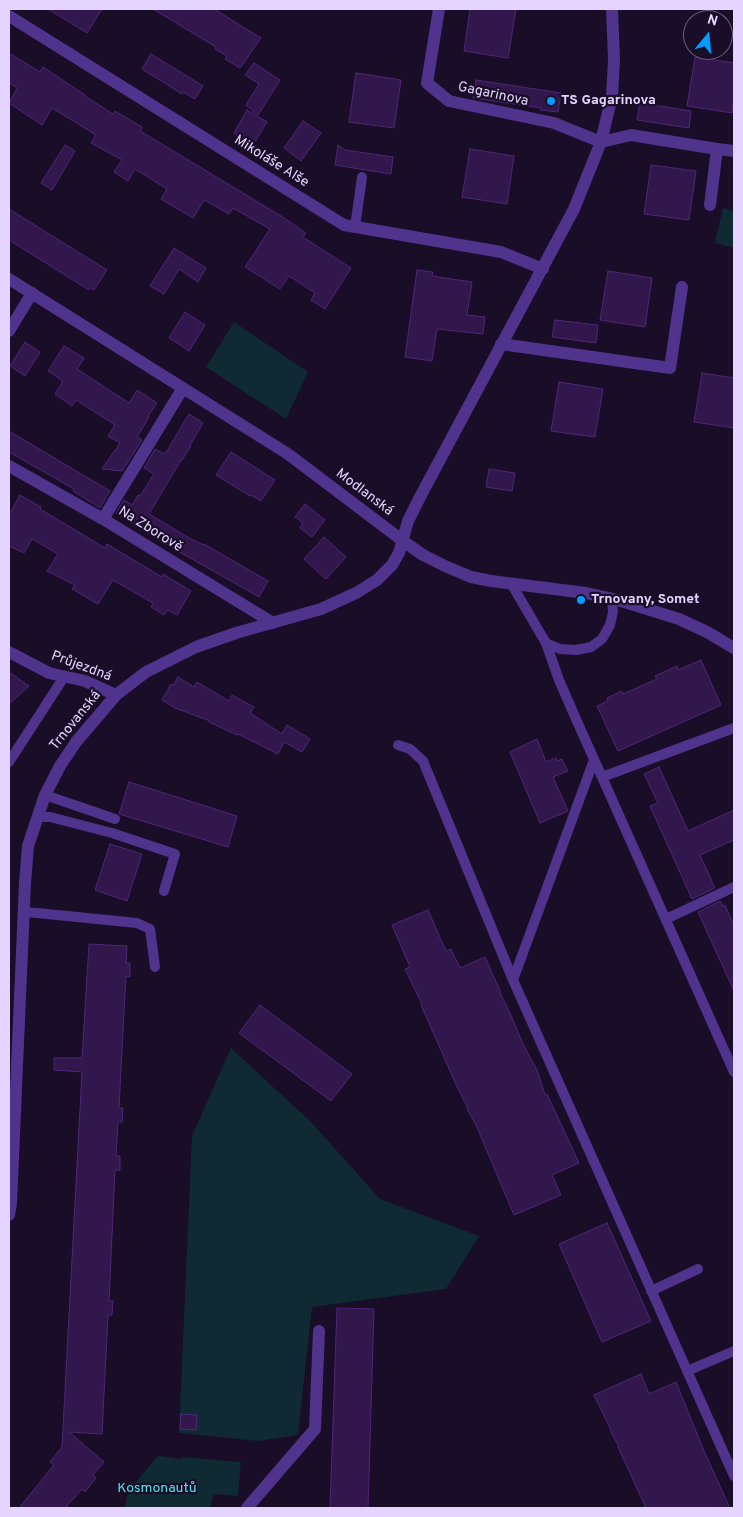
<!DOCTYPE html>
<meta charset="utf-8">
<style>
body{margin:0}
#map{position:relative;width:743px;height:1517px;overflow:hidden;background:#190d28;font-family:Overpass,sans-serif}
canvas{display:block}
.frame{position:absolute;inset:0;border:10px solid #e5d4ff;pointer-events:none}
.north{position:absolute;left:683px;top:10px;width:50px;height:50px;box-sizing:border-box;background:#190d28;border:1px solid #6b5d7e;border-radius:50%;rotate:17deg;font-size:14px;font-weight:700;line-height:20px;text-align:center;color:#e5d4ff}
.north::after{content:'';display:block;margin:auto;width:18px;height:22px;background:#009cff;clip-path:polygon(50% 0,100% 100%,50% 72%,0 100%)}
</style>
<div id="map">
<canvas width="743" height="1517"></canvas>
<div class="frame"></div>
<div class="north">N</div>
</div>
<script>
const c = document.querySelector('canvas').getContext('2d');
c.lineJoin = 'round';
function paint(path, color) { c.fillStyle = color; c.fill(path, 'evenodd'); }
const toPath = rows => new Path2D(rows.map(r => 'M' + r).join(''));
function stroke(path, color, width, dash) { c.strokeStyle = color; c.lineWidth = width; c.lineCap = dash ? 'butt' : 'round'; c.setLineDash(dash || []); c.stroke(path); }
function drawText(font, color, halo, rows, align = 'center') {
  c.font = font + ' Overpass,sans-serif'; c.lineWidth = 4.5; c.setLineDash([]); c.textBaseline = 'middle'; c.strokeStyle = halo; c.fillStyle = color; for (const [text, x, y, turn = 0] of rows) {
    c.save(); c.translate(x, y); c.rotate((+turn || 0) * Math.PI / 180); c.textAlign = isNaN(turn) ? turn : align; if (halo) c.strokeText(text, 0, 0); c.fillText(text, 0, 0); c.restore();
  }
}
const green = toPath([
 [723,208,734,211,734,248,715,243],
 [234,322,308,372,286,419,206,367],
 [231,1048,311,1122,380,1199,479,1236,446,1289,312,1307,298,1435,258,1441,179,1433,192,1136],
 [158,1456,181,1459,181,1457,241,1462,238,1496,213,1494,211,1505,209,1508,125,1508,128,1491]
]);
const building = toPath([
 [48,9,102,9,87,33,48,9],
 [153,9,214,9,261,38,240,68,225,59,227,56,215,49,216,47,153,9],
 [470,9,516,9,508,58,464,51,470,9],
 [9,53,40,72,43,67,85,95,85,96,113,114,115,111,142,127,140,131,281,216,306,233,303,237,351,268,325,309,311,300,315,293,289,276,280,289,245,267,270,229,233,208,229,214,204,200,193,218,161,199,167,189,135,169,128,181,114,172,122,160,91,143,96,135,52,108,42,125,9,103,17,88,9,83,9,53],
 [151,54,203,86,195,99,183,92,182,94,142,69,151,54],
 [695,57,734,63,734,98,732,113,687,106,695,57],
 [254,63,280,80,258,115,246,105,259,84,245,75,254,63],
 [356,73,401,80,394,128,349,122,356,73],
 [476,80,561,93,558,112,540,110,541,108,473,98,476,80],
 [640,103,691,111,689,128,637,120,640,103],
 [247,110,267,122,253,145,234,133,247,110],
 [303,121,321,133,301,161,284,148,303,121],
 [65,145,75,151,52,190,41,183,65,145],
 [338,145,345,150,393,157,391,174,335,165,338,145],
 [470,149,514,156,507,204,462,197,470,149],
 [651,165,696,171,689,220,644,214,651,165],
 [9,209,107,270,94,290,91,288,89,290,9,240,9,209],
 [174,248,206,268,198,282,179,269,164,294,150,286,174,248],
 [417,270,433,272,432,276,472,282,467,315,485,317,483,334,437,329,432,361,405,357,417,270],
 [608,271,652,278,645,327,600,320,608,271],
 [185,312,205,325,189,351,169,338,185,312],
 [555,320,598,325,596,343,552,337,555,320],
 [25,342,40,352,25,376,10,366,25,342],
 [64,346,84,358,77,369,129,403,137,390,157,403,148,416,149,417,137,437,142,440,122,471,102,469,120,443,108,436,115,425,76,400,72,406,55,394,63,381,48,371,64,346],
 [702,373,734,378,734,428,694,422,702,373],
 [559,382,603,389,595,437,551,431,559,382],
 [189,414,203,423,190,445,191,446,182,460,181,460,149,514,191,539,204,545,204,544,268,581,259,597,162,542,116,513,124,500,132,505,138,495,140,496,154,474,144,468,155,449,164,454,167,451,189,414],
 [9,431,110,491,100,508,73,491,74,489,9,452,9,431],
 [231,452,275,480,261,501,251,495,250,496,216,475,231,452],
 [489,469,515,473,512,491,486,487,489,469],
 [20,495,41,507,40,509,105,548,107,544,162,577,163,574,191,591,177,615,168,610,164,615,151,607,153,603,113,580,98,604,72,589,75,585,47,571,58,554,32,539,24,553,9,546,9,515,20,495],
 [305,504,325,520,312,537,300,528,303,523,295,517,305,504],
 [324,537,346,557,326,579,304,559,324,537],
 [701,660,721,705,618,751,597,706,608,701,607,698,622,691,623,694,657,679,655,676,677,666,678,670,701,660],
 [9,672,29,686,9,704,9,672],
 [178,677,194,687,197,682,229,701,232,695,254,707,250,713,282,734,287,725,310,739,302,752,284,742,278,754,238,734,237,735,209,722,210,721,175,708,162,700,171,684,173,686,178,677],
 [537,739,546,762,556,758,557,761,562,759,568,771,553,777,568,811,540,823,510,752,537,739],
 [659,767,688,831,734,810,734,840,700,855,715,888,692,899,650,806,658,803,644,774,659,767],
 [129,782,237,816,228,847,119,814,129,782],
 [110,844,142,854,127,901,95,890,110,844],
 [720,901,723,906,725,905,734,926,734,991,698,912,720,901],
 [428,910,446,951,451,949,460,968,485,957,501,993,500,993,510,1013,523,1044,537,1070,545,1095,547,1094,579,1163,552,1175,561,1195,514,1215,476,1125,467,1109,468,1108,458,1089,421,1005,422,1004,405,969,410,967,392,925,428,910],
 [89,944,127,946,126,963,130,963,130,977,126,976,124,1011,119,1108,123,1108,122,1122,118,1122,116,1156,120,1156,120,1170,115,1170,109,1301,113,1301,112,1315,108,1315,102,1434,69,1432,104,1462,93,1475,96,1478,85,1492,82,1489,65,1508,19,1508,54,1465,50,1462,62,1447,82,1072,54,1070,54,1058,82,1058,89,944],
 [260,1005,352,1074,331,1101,239,1033,260,1005],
 [607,1223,651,1321,602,1342,559,1244,607,1223],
 [337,1308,374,1309,368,1508,331,1508,330,1507,337,1308],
 [641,1374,649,1394,676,1382,704,1451,730,1508,646,1508,618,1447,619,1447,610,1430,611,1430,594,1395,641,1374],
 [181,1414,197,1415,196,1430,180,1429,181,1414]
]);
const service = toPath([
 [355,227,362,177],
 [512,585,546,643,559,680,576,719,734,1072],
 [546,643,560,649,576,650,591,647,602,639,610,625,613,612,612,598],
 [398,745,410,749,423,761,513,980,734,1476],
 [9,762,64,677],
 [602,777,734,728],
 [45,795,115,819],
 [37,817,50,817,112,833,175,854,164,891],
 [24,912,37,913,137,923,150,929,155,967],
 [666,919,734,887],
 [513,980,594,760],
 [651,1291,698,1269],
 [687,1371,734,1351]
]);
const minor = toPath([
 [439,9,427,83,449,101,554,123,601,142,631,135,717,149,710,205],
 [9,16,344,225,501,252,543,269],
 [717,149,734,151],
 [9,331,32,293],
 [501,344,670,368,682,287],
 [9,466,103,519,273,623],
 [103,519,183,388],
 [9,652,49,673,85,681,116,695],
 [9,1215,11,1203,25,883,28,846,45,795,60,766,76,742,116,695,146,672,196,647,236,633,321,609,356,593,377,580,392,565,399,553,408,521,420,497,574,209,601,142,612,96,614,60,612,9],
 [247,1508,315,1429,319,1331]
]);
const tertiary = toPath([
 [9,279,288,454,403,541,423,555,445,566,471,577,491,581,586,593,618,600,679,619,707,632,734,648]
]);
const markers = [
 [551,101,5,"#009cff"],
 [581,600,5,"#009cff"]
];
const streetNames = [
 ["Gagarinova",493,95,12],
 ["Mikoláše Alše",271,162,32],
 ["Modlanská",364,493,37],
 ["Na Zborově",150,530,32],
 ["Průjezdná",81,667,20],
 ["Trnovanská",76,721,-51]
];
const poiNames = [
 ["TS Gagarinova",561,101],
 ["Trnovany, Somet",591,600]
];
const parkNames = [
 ["Kosmonautů",157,1489]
];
paint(green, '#0f2a33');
paint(building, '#31174b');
stroke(building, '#4f2779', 1);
stroke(service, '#50338c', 10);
stroke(minor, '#50338c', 12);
stroke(tertiary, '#50338c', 12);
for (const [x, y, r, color] of markers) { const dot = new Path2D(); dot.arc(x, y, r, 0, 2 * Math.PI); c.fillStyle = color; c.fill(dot); stroke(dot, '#190d28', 2); }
drawText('14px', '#e5d4ff', '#190d28', streetNames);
drawText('bold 14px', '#e5d4ff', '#190d28', poiNames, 'left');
drawText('14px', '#54e5eb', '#190d28', parkNames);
</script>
